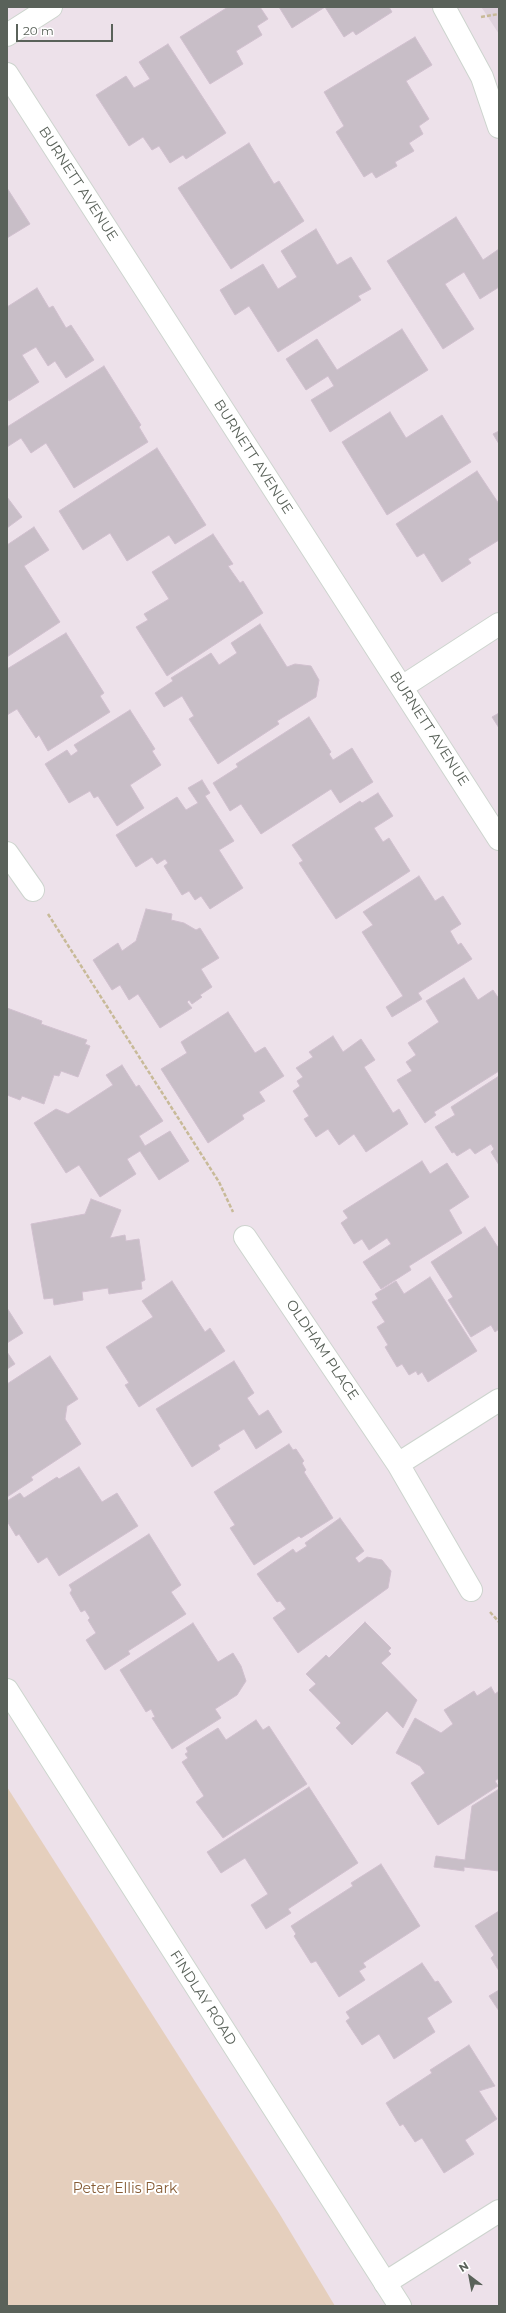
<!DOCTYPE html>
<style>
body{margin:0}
#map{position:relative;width:506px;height:2313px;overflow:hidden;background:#ede1ea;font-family:Montserrat,sans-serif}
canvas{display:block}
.frame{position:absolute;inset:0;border:8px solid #5a625a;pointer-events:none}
.north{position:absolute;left:450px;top:2257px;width:40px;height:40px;-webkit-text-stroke:3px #fff;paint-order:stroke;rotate:328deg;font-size:11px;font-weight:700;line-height:16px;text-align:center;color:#5a625a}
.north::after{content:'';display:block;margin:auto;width:14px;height:18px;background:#5a625a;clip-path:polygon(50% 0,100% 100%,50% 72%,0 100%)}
.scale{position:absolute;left:16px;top:24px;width:97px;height:18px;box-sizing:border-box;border:2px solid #5a625a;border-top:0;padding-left:5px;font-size:12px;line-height:14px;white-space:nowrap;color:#5a625a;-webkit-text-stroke:3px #fff;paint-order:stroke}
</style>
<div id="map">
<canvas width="506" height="2313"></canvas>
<div class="frame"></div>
<div class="north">N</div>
<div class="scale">20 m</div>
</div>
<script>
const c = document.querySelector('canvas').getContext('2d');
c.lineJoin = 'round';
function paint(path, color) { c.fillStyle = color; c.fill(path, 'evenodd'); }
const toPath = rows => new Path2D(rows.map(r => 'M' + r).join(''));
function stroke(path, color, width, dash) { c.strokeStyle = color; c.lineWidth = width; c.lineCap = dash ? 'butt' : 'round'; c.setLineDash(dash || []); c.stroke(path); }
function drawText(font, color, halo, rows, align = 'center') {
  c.font = font + ' Montserrat,sans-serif'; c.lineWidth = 4; c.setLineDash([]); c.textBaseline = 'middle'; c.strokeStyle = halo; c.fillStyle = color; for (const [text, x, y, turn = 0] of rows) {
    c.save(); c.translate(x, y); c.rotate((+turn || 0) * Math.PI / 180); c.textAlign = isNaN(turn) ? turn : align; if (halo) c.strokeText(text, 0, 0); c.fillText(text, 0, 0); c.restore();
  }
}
const education = toPath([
 [481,7,499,7,499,34,484,11]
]);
const green = toPath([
 [7,1787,279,2213,335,2306,7,2306]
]);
const building = toPath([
 [228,7,260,7,268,19,257,26,262,35,236,51,243,64,210,84,180,37,228,7],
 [279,7,325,7,292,28,279,7],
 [325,7,389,7,392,12,356,35,353,31,344,37,325,7],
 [415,37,432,65,406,81,429,119,419,126,423,134,409,143,414,151,395,162,397,166,376,178,372,172,364,177,336,132,344,126,324,92,415,37],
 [168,44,226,133,186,159,183,155,170,163,159,146,152,150,143,137,129,146,96,95,126,76,134,88,150,79,139,62,168,44],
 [249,143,274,184,279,181,304,221,231,269,178,188,249,143],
 [7,188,30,224,7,238,7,188],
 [456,217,483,260,499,249,499,287,480,299,464,272,445,284,474,329,443,349,387,261,456,217],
 [316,229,337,265,351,257,371,289,358,296,361,300,278,352,249,306,235,315,220,290,263,264,278,289,297,277,281,251,316,229],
 [37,288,49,308,53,306,66,328,71,325,94,360,66,378,55,361,48,366,36,347,22,355,39,382,9,401,7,397,7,307,37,288],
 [402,329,428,370,330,432,311,400,334,386,328,376,306,390,286,359,317,339,337,370,402,329],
 [104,366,141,425,139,427,148,442,74,488,46,443,31,453,21,438,7,447,7,427,104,366],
 [390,412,406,438,442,415,471,462,387,515,342,442,390,412],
 [499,431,499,444,493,434,499,431],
 [157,448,206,525,175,544,169,535,127,561,110,533,83,550,59,511,157,448],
 [477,471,499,504,499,540,468,559,471,563,442,582,424,553,417,557,396,524,477,471],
 [7,497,22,517,7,528,7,497],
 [34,527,49,550,24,566,60,622,7,657,7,545,34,527],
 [213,534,233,564,228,566,240,583,243,581,263,613,167,676,136,627,148,620,144,614,169,599,152,572,213,534],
 [260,624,287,667,295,664,311,666,319,680,316,697,277,721,279,724,218,764,189,719,194,716,182,696,164,707,155,693,173,681,171,678,211,653,219,665,237,653,231,643,260,624],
 [66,633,104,693,100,696,110,712,48,751,39,735,36,738,17,709,7,715,7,669,66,633],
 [130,710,155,749,152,751,161,765,130,785,144,808,117,826,98,796,94,798,90,791,69,803,45,764,67,750,71,756,78,751,74,745,130,710],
 [499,713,499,728,492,717,499,713],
 [309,717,331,752,329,754,333,760,352,748,373,782,340,803,331,789,261,834,241,804,230,811,213,783,238,767,236,764,309,717],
 [202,780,210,793,205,796,234,841,219,850,243,888,210,909,201,896,195,900,189,891,182,895,164,866,168,863,165,859,157,864,152,857,136,867,116,835,177,797,186,810,198,803,188,788,202,780],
 [378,793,393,816,374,828,383,842,389,838,410,871,336,919,299,863,303,861,292,845,360,801,362,803,378,793],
 [419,876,435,901,443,896,461,924,450,931,458,945,461,943,472,959,418,993,422,999,392,1017,386,1007,403,996,362,932,373,925,363,912,419,876],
 [146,909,172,914,171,920,184,923,196,930,200,928,219,958,201,969,212,987,200,995,202,997,192,1004,189,1000,187,1002,192,1008,160,1028,138,994,129,1000,120,985,112,990,93,960,118,943,122,951,136,941,146,909],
 [464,978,478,1000,493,990,499,999,499,1071,434,1112,436,1115,425,1123,397,1080,412,1071,406,1062,416,1055,408,1043,439,1022,426,1001,464,978],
 [7,1008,42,1021,41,1024,87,1040,85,1044,90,1046,78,1077,61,1071,59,1076,54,1075,44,1104,22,1096,20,1100,7,1095,7,1008],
 [228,1012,255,1053,265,1047,284,1076,259,1092,265,1101,242,1115,244,1119,208,1143,161,1069,187,1053,181,1042,228,1012],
 [333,1036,343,1052,361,1039,375,1060,364,1067,393,1113,399,1109,408,1124,366,1152,354,1134,339,1145,328,1129,316,1137,304,1119,309,1116,293,1091,300,1086,297,1081,303,1077,296,1068,313,1057,309,1052,333,1036],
 [122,1065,136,1087,139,1085,163,1121,139,1136,145,1146,170,1131,189,1161,159,1180,140,1151,127,1159,136,1174,100,1197,79,1165,66,1173,34,1123,56,1109,68,1114,113,1085,106,1075,122,1065],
 [499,1076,499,1165,491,1152,494,1149,491,1144,475,1154,470,1148,457,1156,454,1152,452,1153,435,1127,455,1115,451,1107,499,1076],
 [422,1161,430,1174,447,1163,469,1197,449,1210,462,1233,409,1266,411,1270,381,1289,363,1262,391,1244,387,1238,369,1250,362,1239,354,1244,341,1223,348,1218,343,1211,422,1161],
 [91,1199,121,1210,110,1238,125,1235,126,1241,139,1239,145,1280,141,1282,142,1289,109,1294,108,1288,82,1292,83,1300,54,1305,53,1298,44,1299,31,1224,85,1214,91,1199],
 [485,1227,499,1249,499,1329,495,1332,491,1325,471,1337,448,1300,453,1297,431,1262,485,1227],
 [430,1277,477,1351,428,1382,422,1372,418,1375,416,1371,409,1375,402,1364,397,1367,385,1347,388,1345,377,1327,385,1322,372,1302,378,1299,375,1294,396,1281,404,1294,430,1277],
 [172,1281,205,1332,210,1328,225,1351,139,1407,125,1385,129,1383,106,1347,153,1317,142,1301,172,1281],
 [7,1308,23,1333,7,1343,7,1308],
 [7,1352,15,1364,7,1369,7,1352],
 [50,1356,78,1399,67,1406,65,1419,81,1444,31,1477,33,1480,7,1497,7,1384,50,1356],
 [234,1361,254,1393,247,1398,259,1416,268,1410,282,1432,256,1449,244,1429,218,1445,220,1449,192,1467,156,1409,234,1361],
 [289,1444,293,1450,296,1449,304,1461,302,1463,306,1470,304,1472,333,1518,301,1538,299,1536,254,1565,230,1528,235,1525,214,1492,289,1444],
 [79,1467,102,1502,117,1493,138,1526,59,1576,47,1557,38,1563,19,1534,16,1536,7,1521,7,1501,20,1493,24,1498,57,1477,59,1479,79,1467],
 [340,1518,364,1551,355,1558,359,1563,367,1557,382,1560,391,1571,388,1588,298,1653,273,1618,286,1609,280,1601,277,1602,257,1574,293,1549,296,1553,307,1546,305,1543,340,1518],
 [149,1534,181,1585,171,1592,186,1614,128,1651,130,1654,105,1670,86,1640,96,1633,88,1620,90,1618,85,1610,81,1612,70,1593,72,1590,69,1585,149,1534],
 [365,1622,391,1648,388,1651,391,1654,381,1663,417,1700,403,1728,387,1711,352,1745,336,1728,341,1723,309,1690,316,1684,306,1674,326,1655,329,1658,365,1622],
 [193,1623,218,1662,233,1653,241,1666,246,1681,237,1695,215,1709,221,1718,172,1749,152,1718,155,1717,151,1709,146,1712,120,1670,193,1623],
 [491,1687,495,1694,499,1691,499,1778,495,1781,498,1786,438,1825,411,1783,425,1773,420,1766,396,1753,415,1718,441,1733,453,1724,444,1710,474,1691,477,1696,491,1687],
 [256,1720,263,1730,269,1726,307,1784,223,1838,196,1802,204,1796,182,1762,188,1758,185,1754,188,1752,186,1748,218,1728,226,1740,256,1720],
 [309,1787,358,1863,288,1909,291,1913,266,1929,251,1905,268,1894,245,1858,221,1873,207,1852,309,1787],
 [499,1789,499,1871,464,1867,464,1871,434,1867,436,1856,465,1860,472,1806,499,1789],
 [381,1864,420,1926,363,1963,366,1967,359,1971,365,1980,339,1997,316,1961,311,1963,294,1936,296,1934,291,1926,353,1886,351,1883,381,1864],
 [499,1911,499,1971,491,1958,494,1955,475,1926,499,1911],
 [422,1963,435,1982,438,1981,452,2002,427,2018,435,2032,394,2059,379,2034,362,2045,346,2021,350,2018,346,2012,422,1963],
 [499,1990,499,2011,489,1996,499,1990],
 [469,2045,495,2086,479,2091,497,2119,465,2140,474,2154,444,2173,422,2138,415,2142,403,2124,400,2126,386,2103,432,2073,430,2070,469,2045]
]);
const path = toPath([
 [481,17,499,14],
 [48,914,219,1182,233,1212],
 [490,1612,499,1622]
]);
const minor = toPath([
 [444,7,482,77,499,127],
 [7,74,499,839],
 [402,687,499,624],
 [7,853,33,890],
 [245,1237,398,1464,471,1590],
 [398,1464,499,1400],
 [385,2283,499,2211]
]);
const secondary = toPath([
 [7,35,51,7],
 [7,1690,400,2306]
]);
const streetNames = [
 ["BURNETT AVENUE",78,184,57],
 ["BURNETT AVENUE",253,457,57],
 ["BURNETT AVENUE",429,729,57],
 ["OLDHAM PLACE",322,1350,56],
 ["FINDLAY ROAD",203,1998,57]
];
const parkNames = [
 ["Peter Ellis Park",125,2189]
];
paint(education, '#dfd2dd');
paint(green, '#e5cfbd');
paint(building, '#c8bec7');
stroke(building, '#d1c0cf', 1);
stroke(minor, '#cdd4ce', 24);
stroke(secondary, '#ccd5cd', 24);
stroke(path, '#c8ba98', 2.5, [4, 2]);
stroke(minor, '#fff', 22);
stroke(secondary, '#fff', 22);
drawText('14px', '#5a625a', '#fff', streetNames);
drawText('14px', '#865c35', '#fff', parkNames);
</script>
